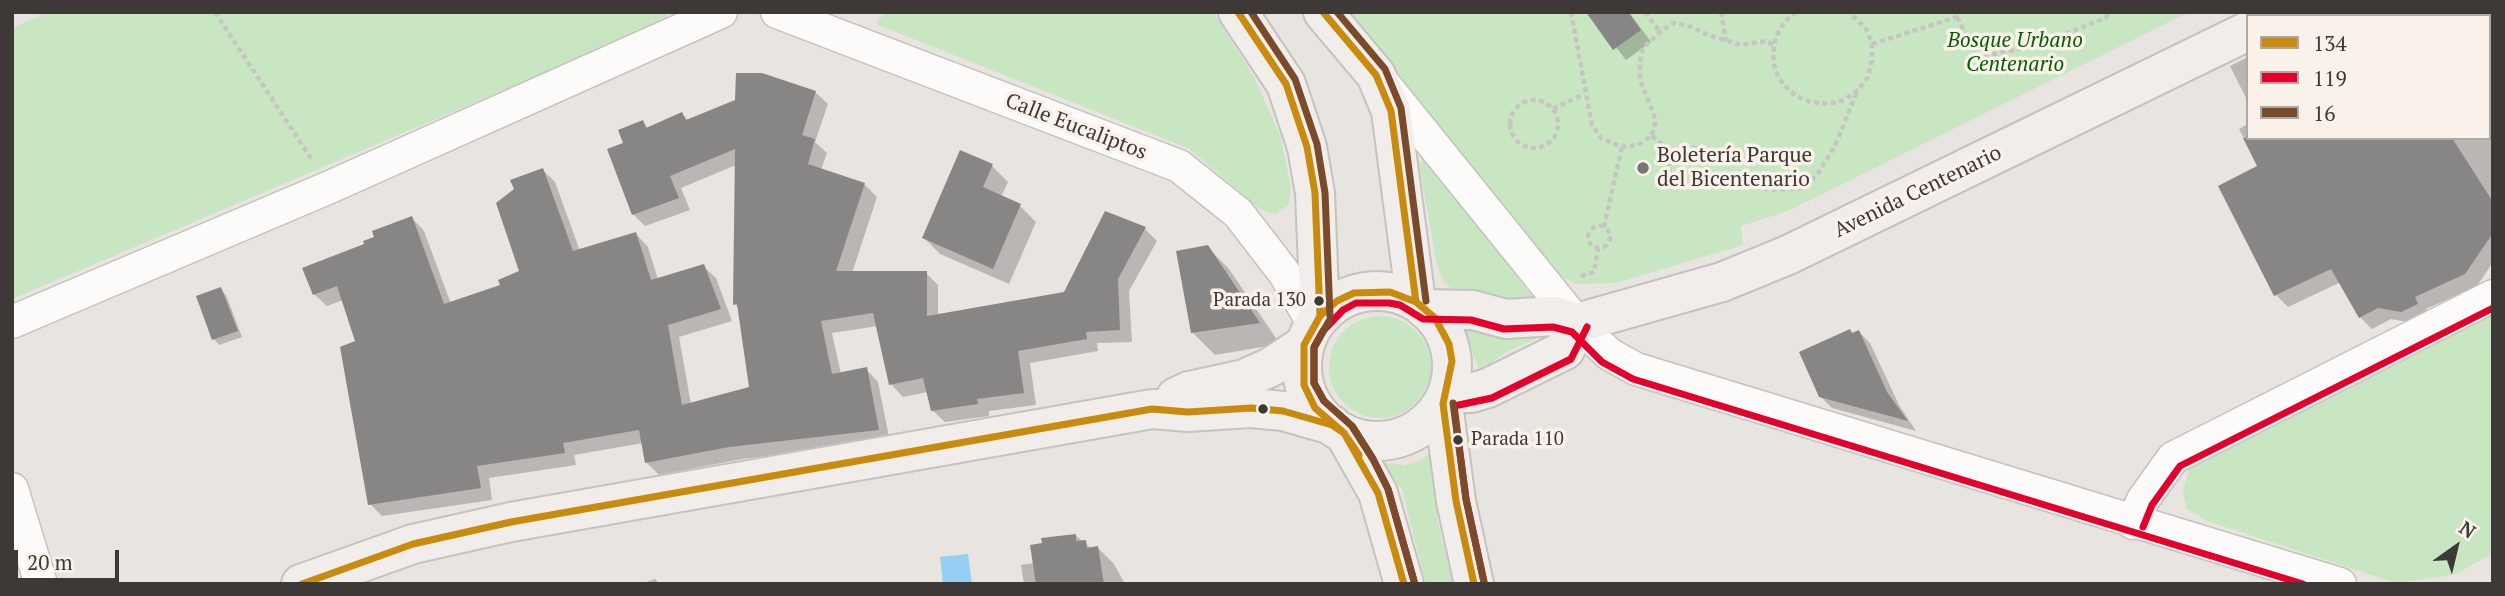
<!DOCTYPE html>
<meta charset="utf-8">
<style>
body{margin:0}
#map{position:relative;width:2505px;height:596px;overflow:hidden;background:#e8e4e0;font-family:"PT Serif",serif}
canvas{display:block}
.frame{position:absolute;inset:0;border:14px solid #3d3937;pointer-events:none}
.legend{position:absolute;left:2246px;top:14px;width:245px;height:126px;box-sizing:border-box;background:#faf2ea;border:2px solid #aea8a2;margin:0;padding:9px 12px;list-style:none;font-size:21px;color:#3d3937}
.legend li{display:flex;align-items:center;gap:14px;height:35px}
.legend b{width:35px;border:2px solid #aea8a2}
.north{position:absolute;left:2421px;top:512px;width:70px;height:70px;-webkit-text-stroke:5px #faf2ea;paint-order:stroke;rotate:34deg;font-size:19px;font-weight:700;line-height:28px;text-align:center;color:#3d3937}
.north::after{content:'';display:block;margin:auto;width:24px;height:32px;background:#3d3937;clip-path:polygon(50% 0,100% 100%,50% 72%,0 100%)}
.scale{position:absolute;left:14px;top:550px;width:105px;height:32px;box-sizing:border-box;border:4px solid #3d3937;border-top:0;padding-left:9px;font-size:21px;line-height:24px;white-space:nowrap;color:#3d3937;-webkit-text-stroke:5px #faf2ea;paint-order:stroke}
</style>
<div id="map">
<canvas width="2505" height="596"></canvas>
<div class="frame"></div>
<ul class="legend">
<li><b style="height:9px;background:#c88b0e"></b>134</li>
<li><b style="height:9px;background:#e4002b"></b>119</li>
<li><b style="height:9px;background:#7a4b2a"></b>16</li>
</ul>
<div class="north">N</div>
<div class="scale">20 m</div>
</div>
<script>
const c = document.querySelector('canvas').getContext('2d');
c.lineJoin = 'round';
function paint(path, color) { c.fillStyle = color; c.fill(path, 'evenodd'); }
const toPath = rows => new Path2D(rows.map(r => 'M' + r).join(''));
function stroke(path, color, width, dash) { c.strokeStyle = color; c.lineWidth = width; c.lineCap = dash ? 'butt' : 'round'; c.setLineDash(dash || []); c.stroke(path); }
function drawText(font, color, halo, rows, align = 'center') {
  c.font = font + ' "PT Serif",serif'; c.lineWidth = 7; c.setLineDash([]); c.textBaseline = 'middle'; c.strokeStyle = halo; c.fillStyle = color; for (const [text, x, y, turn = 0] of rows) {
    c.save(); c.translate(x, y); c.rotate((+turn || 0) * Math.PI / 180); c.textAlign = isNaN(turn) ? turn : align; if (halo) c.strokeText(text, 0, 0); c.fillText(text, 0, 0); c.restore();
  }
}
const green = toPath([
 [48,12,669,12,664,21,653,27,12,299,12,28],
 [885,12,1213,12,1254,77,1280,135,1291,187,1289,204,1276,215,1261,210,1190,149,876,24],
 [1342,12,2189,12,1788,211,1741,226,1743,245,1616,283,1576,284,1554,273],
 [1423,160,1429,164,1535,300,1513,301,1458,293,1444,283,1437,264,1419,164],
 [2493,313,2493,554,2453,575,2396,583,2207,521,2187,509,2183,492,2189,469],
 '1329 367a51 51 0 1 1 102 0a51 51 0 1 1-102 0Z',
 [1463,329,1487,333,1556,330,1506,352,1480,372],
 [1434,448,1437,519,1453,584,1426,584,1402,490,1382,463,1405,465,1422,460]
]);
const water = toPath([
 [968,554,972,584,943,584,940,557]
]);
const shadow = toPath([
 [1588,12,1629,12,1651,42,1626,60],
 [2489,35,2493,39,2493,262,2477,286,2426,309,2429,317,2414,323,2391,319,2372,329,2360,317,2341,282,2288,307,2276,295,2259,166,2239,129,2248,124,2248,138,2489,138],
 [2248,57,2248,102,2230,66],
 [815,92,828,104,815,142,827,153,821,170,864,184,877,197,852,273,926,273,938,285,938,315,1065,293,1145,229,1157,241,1129,291,1132,342,1097,343,1098,351,1030,363,1036,405,989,411,989,416,945,422,932,410,928,392,903,397,891,384,878,326,832,333,841,374,866,369,878,382,890,442,742,459,659,475,647,463,643,443,574,455,576,465,489,478,492,500,382,516,370,504,357,343,343,300,327,306,314,294,412,218,424,231,451,304,502,286,521,272,543,170,555,182,580,251,636,234,648,247,658,279,703,266,716,278,732,321,679,337,691,404,751,388,739,309,735,304,736,165,681,188,690,210,645,226,633,214,625,144,643,122,649,129,682,114,689,121],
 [992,166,1008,182,1001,197,1020,206,1036,222,1009,284,940,254,924,238],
 [1207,247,1229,269,1280,344,1215,355,1193,333],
 [220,289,226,295,242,337,219,345,214,339],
 [1859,332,1870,343,1899,405,1916,431,1832,408,1820,396,1853,334],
 [1075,535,1092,549,1098,548,1114,564,1125,584,1024,584,1021,565,1034,563],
 [655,579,660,584,640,584]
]);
const building = toPath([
 [1586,12,1628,12,1641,30,1613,50],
 [736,73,762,73,816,91,802,135,815,139,808,164,865,183,836,271,927,271,927,316,1064,292,1105,211,1146,227,1118,279,1120,330,1086,332,1087,339,1018,351,1024,393,977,399,978,404,931,411,923,378,889,385,873,313,821,321,832,374,867,367,879,430,729,447,645,463,639,430,563,443,565,453,477,466,481,488,368,505,340,347,355,341,337,286,313,295,302,268,364,244,363,241,374,237,372,231,412,216,444,304,500,285,498,280,519,271,496,203,514,189,510,180,543,168,573,251,636,232,651,280,704,264,721,309,668,325,682,405,749,387,737,304,733,305,735,149,670,176,679,198,632,215,607,149,623,143,618,130,643,120,646,128,682,112,686,120,735,100],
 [2243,138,2452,138,2493,202,2493,233,2465,274,2415,297,2418,304,2401,312,2378,308,2359,318,2331,269,2274,296,2218,186,2257,166],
 [960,150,993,164,983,187,1021,204,993,269,922,238],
 [1208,245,1260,323,1191,333,1176,251],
 [221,287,238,331,212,340,196,296],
 [1850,329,1852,333,1859,330,1887,392,1908,421,1819,397,1799,352],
 [1076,534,1076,541,1086,540,1087,548,1098,546,1104,584,1036,584,1030,545,1042,543,1041,538]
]);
const path = toPath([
 [215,12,312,160],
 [1571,12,1592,125,1601,138,1622,147,1638,145,1651,136,1655,127,1654,115,1640,80,1640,62,1643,48,1660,32,1673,23,1687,25,1708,35,1741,45,1766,41,1774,45],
 [1645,12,1660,32],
 [1721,12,1726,41],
 [1796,12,1784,22,1776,37,1773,53,1775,70,1783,84,1796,96,1811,102,1828,104,1844,100,1858,90,1868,77,1872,61,1872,44,1866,29,1849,12],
 [1957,17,1978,57,2038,45,2105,18,2111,12],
 [1872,44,1957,17,1960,12],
 '1510 124a24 24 0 1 1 48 0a24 24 0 1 1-48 0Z',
 [1553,109,1584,94],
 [1652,136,1673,153],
 '1669 166a19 19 0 1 1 38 0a19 19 0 1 1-38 0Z',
 [1706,173,1771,190,1801,188,1817,175,1835,146,1857,92],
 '1588 237a11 11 0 1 1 22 0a11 11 0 1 1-22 0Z',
 [1604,227,1622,147],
 [1581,276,1594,272,1598,248]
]);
const minor = toPath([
 [777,12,1179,166,1238,213,1285,274,1314,325],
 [1384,84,1577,323,1609,354,1636,369,2340,584],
 [12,322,330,187,721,12],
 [12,489,41,584],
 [2133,523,2143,500,2173,458,2493,296]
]);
const secondary = toPath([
 [1238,12,1286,84,1307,147,1315,193,1320,316],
 [1323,12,1376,75,1391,111,1416,302],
 [2279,16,2286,12],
 '1302 366a75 75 0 1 1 150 0a75 75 0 1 1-150 0Z',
 [1425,309,1473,310,1506,319,1554,316,1577,323,1722,282,1788,255,2248,31],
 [1448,393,1471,393,1488,388,1565,350,1577,323],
 [1176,397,1189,391,1244,379,1271,367,1304,345],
 [1443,404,1456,501,1474,584],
 [1344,433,1378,493,1404,584],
 [301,584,413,544,511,522,1152,409,1188,412,1251,408,1283,411,1332,425]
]);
const bus1 = toPath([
 [1238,12,1286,84,1307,147,1315,193,1320,316],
 [1323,12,1376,75,1391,111,1416,302],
 [1443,404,1456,501,1474,584],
 [1359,455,1344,433,1315,408,1304,385,1304,345,1320,316,1337,301,1354,293,1390,292,1416,302,1435,318,1449,344,1452,361,1443,404],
 [302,584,413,544,511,522,1152,409,1188,412,1251,408,1283,411,1332,425,1344,433,1378,493,1404,584]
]);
const bus2 = toPath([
 [2143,527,2152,505,2180,466,2493,308],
 [1414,581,1388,489,1373,459,1352,426,1324,401,1314,383,1314,347,1323,331,1343,310,1356,303,1389,303,1400,305,1423,319,1471,320,1504,329,1553,327,1572,332,1602,362,1633,379,2303,584],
 [1484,582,1466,499,1454,406,1492,398,1571,359,1587,327]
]);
const bus3 = toPath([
 [1251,12,1295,79,1317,144,1325,193,1330,316],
 [1337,12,1385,69,1401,108,1426,301],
 [1329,321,1314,348,1314,383,1324,401,1352,426,1373,459,1388,489,1414,581],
 [1453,403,1466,499,1484,582]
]);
const markers = [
 [1643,168,7,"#797572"],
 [1319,301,6,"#3d3937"],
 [1263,409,6,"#3d3937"],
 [1458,440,6,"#3d3937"]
];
const busNames = [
 ["Parada 130",1306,301],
 ["Parada 110",1471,440,"left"]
];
const parkNames = [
 ["Bosque Urbano",2015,41],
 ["Centenario",2015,65]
];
const streetNames = [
 ["Calle Eucaliptos",1076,127,21],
 ["Avenida Centenario",1918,192,-26]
];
const poiNames = [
 ["Boletería Parque",1657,156],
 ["del Bicentenario",1657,180]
];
paint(green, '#c8e6c1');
paint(water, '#95d0f4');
paint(shadow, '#0003');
paint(building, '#888585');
stroke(minor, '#c5c2bf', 35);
stroke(secondary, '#c5c2bf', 42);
stroke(path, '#c6c5c4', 4.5, [5, 3.5]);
stroke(minor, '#fcfbfa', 32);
stroke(secondary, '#f0edea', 38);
stroke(bus1, '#c88b0e', 7);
stroke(bus2, '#e4002b', 7);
stroke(bus3, '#7a4b2a', 7);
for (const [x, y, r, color] of markers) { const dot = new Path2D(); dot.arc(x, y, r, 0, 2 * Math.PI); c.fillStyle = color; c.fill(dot); stroke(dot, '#faf2ea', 2.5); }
drawText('19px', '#3d3937', '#faf2ea', busNames, 'right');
drawText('italic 21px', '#055f00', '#faf2ea', parkNames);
drawText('21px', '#3d3937', '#faf2ea', streetNames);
drawText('21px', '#3d3937', '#faf2ea', poiNames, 'left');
</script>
